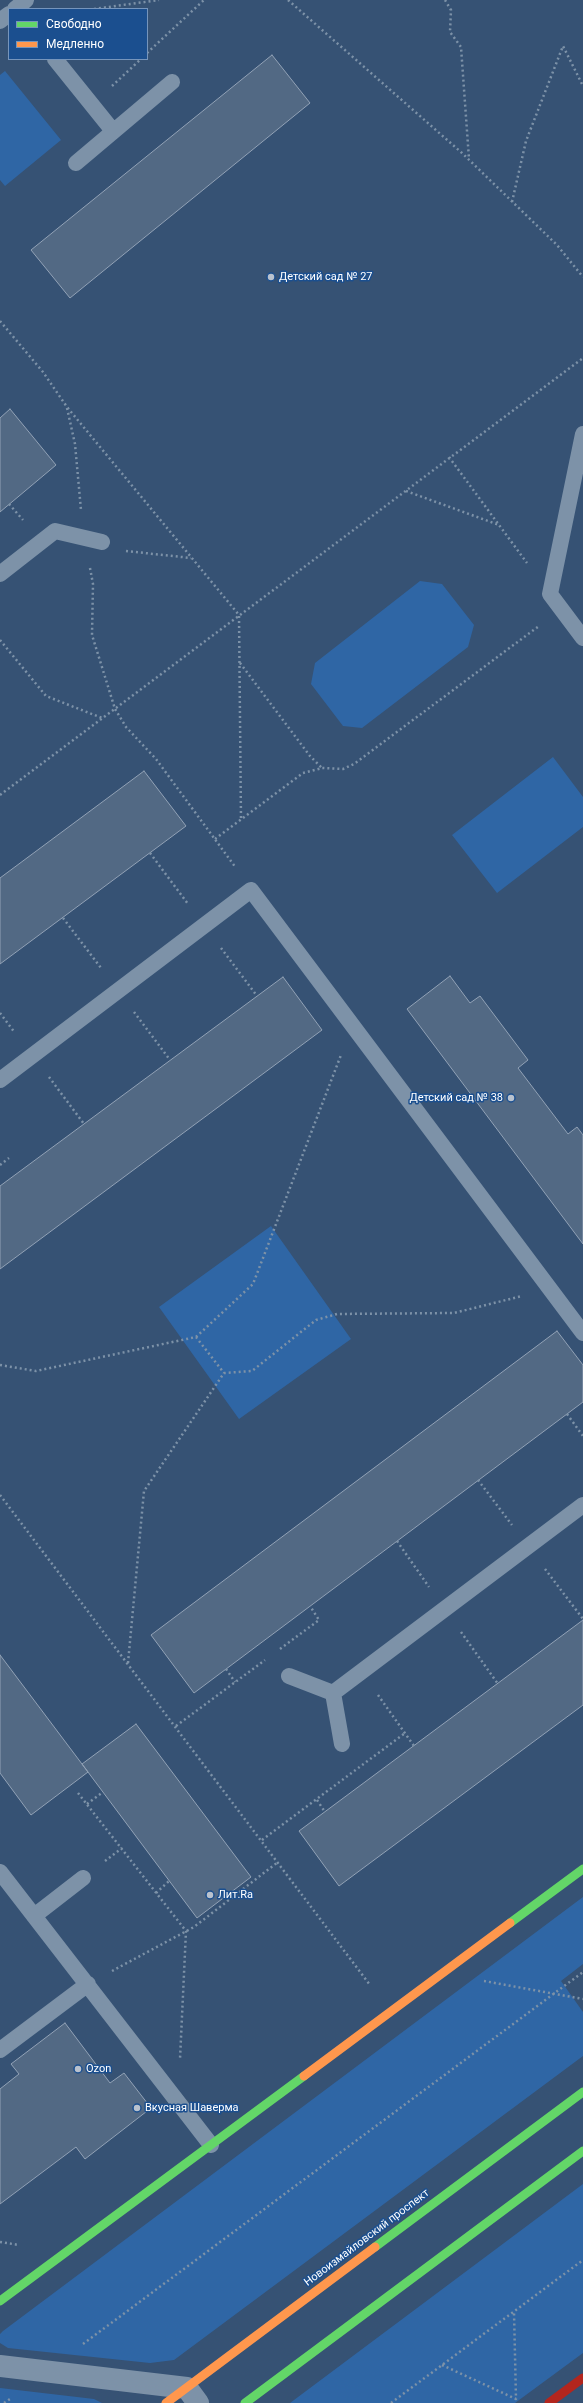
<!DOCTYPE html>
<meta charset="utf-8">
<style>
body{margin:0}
#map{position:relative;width:583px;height:2403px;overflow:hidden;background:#365274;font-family:Roboto,sans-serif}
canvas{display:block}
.legend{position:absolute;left:8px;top:8px;width:140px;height:52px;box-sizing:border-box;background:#1b4f8f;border:1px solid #7695bc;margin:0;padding:5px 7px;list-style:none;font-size:12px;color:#fff}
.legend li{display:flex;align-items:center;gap:8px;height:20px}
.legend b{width:20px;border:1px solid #7695bc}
</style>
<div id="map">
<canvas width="583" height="2403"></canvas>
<ul class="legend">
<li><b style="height:5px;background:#63d668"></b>Свободно</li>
<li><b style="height:5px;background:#ff974d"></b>Медленно</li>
</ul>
</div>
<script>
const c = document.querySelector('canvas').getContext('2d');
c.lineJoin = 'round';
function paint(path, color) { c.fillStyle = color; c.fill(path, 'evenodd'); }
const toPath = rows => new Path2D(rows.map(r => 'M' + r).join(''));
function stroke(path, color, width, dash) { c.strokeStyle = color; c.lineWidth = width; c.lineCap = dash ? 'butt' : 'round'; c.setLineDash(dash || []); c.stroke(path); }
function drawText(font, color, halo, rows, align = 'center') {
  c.font = font + ' Roboto,sans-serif'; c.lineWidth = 3; c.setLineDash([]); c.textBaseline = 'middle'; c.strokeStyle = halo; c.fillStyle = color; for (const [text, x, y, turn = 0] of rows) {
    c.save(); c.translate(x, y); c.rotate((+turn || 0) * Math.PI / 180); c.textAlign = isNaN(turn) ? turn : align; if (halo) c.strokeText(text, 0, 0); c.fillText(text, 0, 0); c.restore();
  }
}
const green = toPath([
 [5,71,61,140,5,186,0,180,0,75],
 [420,581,442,584,474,625,468,647,362,728,343,726,311,684,315,663],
 [553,757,583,797,583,827,497,893,452,835],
 [271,1226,351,1339,239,1419,159,1307],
 [583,1897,583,1964,561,1981,583,2012,583,2056,174,2360,150,2363,8,2348,0,2343,0,2334,3,2331],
 [583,2184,583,2353,515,2403,290,2403],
 [0,2388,94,2399,102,2403,0,2403]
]);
const building = toPath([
 [272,55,310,103,70,298,31,250,272,55],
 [10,409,56,465,0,512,0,418,10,409],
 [144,771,186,826,0,964,0,878,144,771],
 [450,976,470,1003,480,996,528,1060,518,1068,568,1134,577,1127,583,1135,583,1244,407,1009,450,976],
 [283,977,322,1030,0,1269,0,1186,283,977],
 [557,1331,583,1365,583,1402,194,1693,151,1635,557,1331],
 [583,1620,583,1705,339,1886,299,1831,583,1620],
 [0,1655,88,1772,31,1815,0,1773,0,1655],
 [136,1724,251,1877,197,1918,82,1764,136,1724],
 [65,2023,110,2083,124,2073,151,2108,85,2159,76,2147,0,2204,0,2089,19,2074,11,2064,65,2023]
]);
const path = toPath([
 [288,0,462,153,557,245,583,277],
 [445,0,451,10,450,32,461,47,469,159],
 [94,9,159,0],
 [147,53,204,0],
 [112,86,141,59],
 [512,202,526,141,563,46,582,84],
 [0,321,43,372,67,407,239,615,241,820],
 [67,408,75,444,81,510],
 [449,457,527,563],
 [406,491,499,525],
 [9,504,23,520],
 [126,551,191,558],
 [90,568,93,584,92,635,115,709,126,727,156,759,236,868],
 [0,640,46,696,102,718],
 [240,663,310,756,322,768],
 [0,795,583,358],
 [215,839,303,773,322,768,343,769,354,764,539,626],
 [150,853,188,904],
 [63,918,101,968],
 [221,948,257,996],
 [134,1012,170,1060],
 [0,1013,15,1033],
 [49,1077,84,1124],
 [0,1165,9,1158],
 [196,1337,224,1373],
 [0,1365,36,1371,196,1337,253,1284,341,1055],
 [567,1414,583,1436],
 [478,1480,512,1525],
 [0,1495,370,1985],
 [397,1541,429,1587],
 [545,1569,583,1619],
 [461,1632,498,1684],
 [280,1649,319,1620,310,1606],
 [128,1663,144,1491,224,1373,252,1371,316,1320,337,1314,454,1313,522,1296],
 [226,1669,235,1682],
 [378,1695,414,1746],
 [176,1726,265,1660],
 [78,1793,186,1931,180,2059],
 [317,1800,325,1812],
 [87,1804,103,1792],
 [262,1840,405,1733],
 [105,1861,122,1848],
 [156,1893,169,1881],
 [112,1971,194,1927,278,1862],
 [484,1981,583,1999],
 [0,2242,19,2245],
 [83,2344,583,1972],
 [442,2365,516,2399,514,2312],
 [4,2403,10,2399],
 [391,2403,583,2260]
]);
const lane = toPath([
 [15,9,26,0],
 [0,21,9,14],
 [55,59,113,131],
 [76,163,172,82],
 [583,434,550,594,583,638],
 [0,574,55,531,102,542],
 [0,1080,251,890,583,1333],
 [289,1676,333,1693],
 [333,1693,583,1505],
 [333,1693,342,1744],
 [0,1872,211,2145],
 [34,1916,83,1878],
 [0,2050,88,1984]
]);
const street = toPath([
 [0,2366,187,2388,198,2403]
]);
const fast = toPath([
 [510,1923,583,1869],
 [375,2247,583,2092],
 [0,2301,304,2076],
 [245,2403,583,2151]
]);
const slow = toPath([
 [304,2076,510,1923],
 [166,2403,375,2247]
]);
const jam = toPath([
 [549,2403,583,2378]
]);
const markers = [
 [271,277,4,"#b9c2ce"],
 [511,1098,4,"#b9c2ce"],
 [210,1895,4,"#b9c2ce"],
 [78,2069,4,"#b9c2ce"],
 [137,2108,4,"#b9c2ce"]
];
const poiNames = [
 ["Детский сад № 27",279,277],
 ["Детский сад № 38",503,1098,"right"],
 ["Лит.Ra",218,1895],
 ["Ozon",86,2069],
 ["Вкусная Шаверма",145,2108]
];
const streetNames = [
 ["Новоизмайловский проспект",367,2238,-37]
];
paint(green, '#2f66a5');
paint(building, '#526984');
stroke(building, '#92a2b6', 1);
stroke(path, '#7d92a8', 2.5, [2, 3]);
stroke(lane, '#7d92a8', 16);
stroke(street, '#7d92a8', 22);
stroke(fast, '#63d668', 9);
stroke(slow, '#ff974d', 9);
stroke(jam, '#b3261e', 9);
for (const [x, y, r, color] of markers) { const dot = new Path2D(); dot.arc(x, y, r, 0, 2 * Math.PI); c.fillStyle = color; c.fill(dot); stroke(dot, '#1b4f8f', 1.5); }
drawText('11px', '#fff', '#1b4f8f', poiNames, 'left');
drawText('11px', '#fff', '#1b4f8f', streetNames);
</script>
